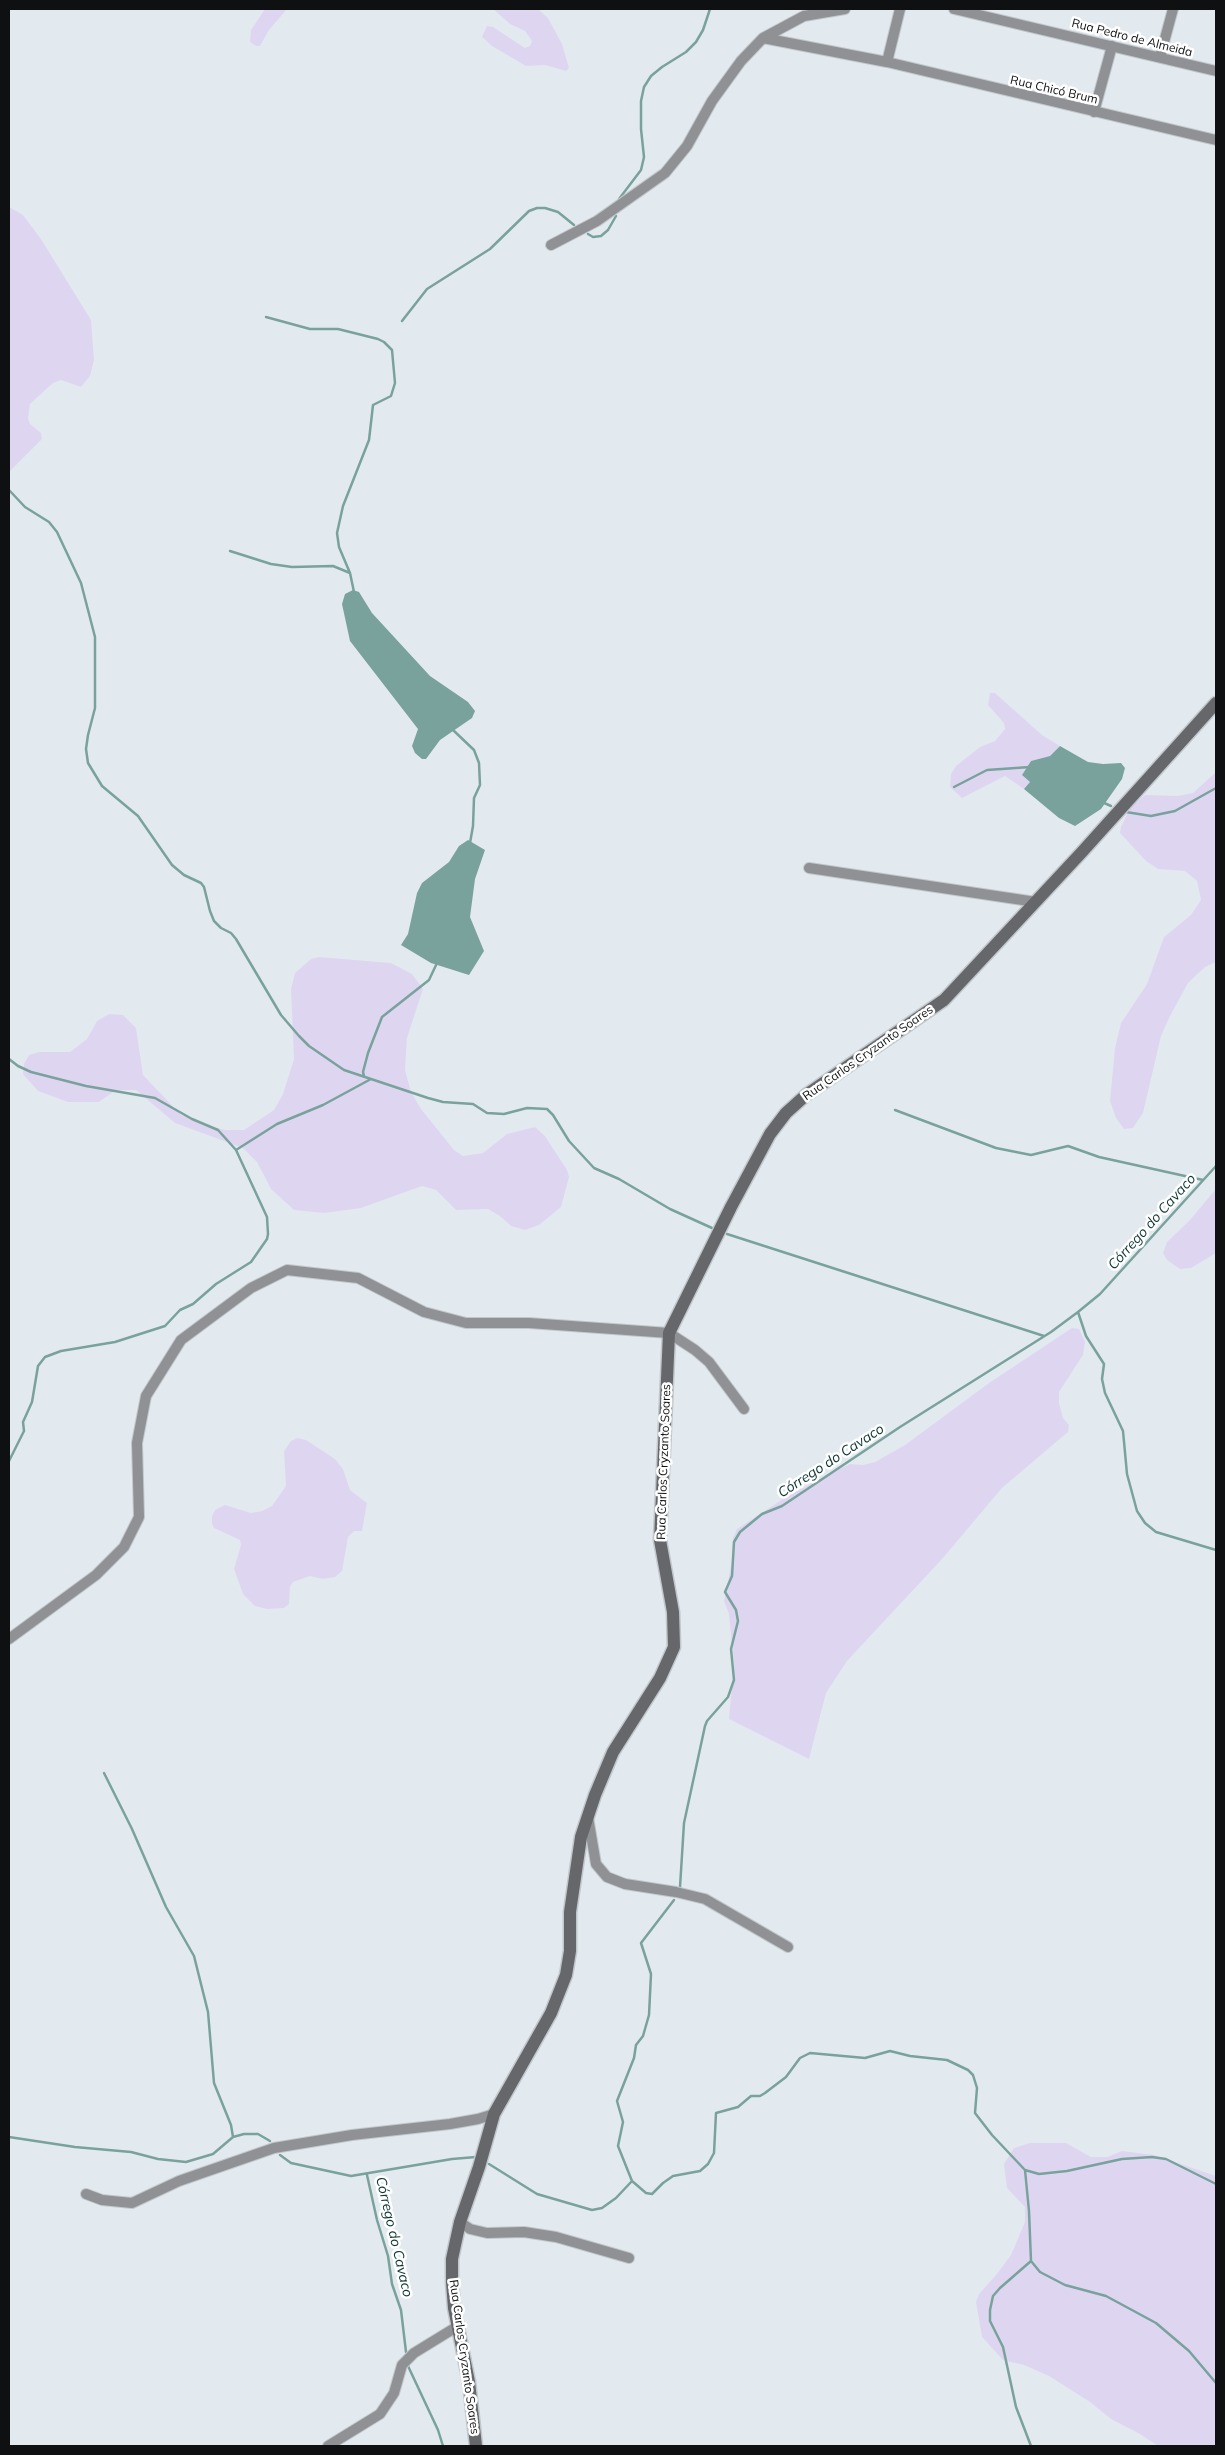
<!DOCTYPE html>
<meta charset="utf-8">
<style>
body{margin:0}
#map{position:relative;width:1225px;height:2455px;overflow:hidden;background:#e3eaef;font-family:Mulish,sans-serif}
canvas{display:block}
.frame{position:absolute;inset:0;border:10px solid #0e1012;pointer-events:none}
</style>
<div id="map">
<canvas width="1225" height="2455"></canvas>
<div class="frame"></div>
</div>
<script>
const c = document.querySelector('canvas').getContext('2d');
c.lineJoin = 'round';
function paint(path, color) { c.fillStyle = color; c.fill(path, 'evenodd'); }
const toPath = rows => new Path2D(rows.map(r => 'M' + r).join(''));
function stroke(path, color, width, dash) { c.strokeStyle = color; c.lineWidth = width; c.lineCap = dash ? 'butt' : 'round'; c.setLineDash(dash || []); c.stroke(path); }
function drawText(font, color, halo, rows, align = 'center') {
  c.font = font + ' Mulish,sans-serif'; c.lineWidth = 5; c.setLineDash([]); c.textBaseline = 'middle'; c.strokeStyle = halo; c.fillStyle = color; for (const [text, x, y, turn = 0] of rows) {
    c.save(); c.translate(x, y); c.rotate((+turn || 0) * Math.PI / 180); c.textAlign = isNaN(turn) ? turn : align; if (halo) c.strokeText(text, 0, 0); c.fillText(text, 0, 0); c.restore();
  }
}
const green = toPath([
 [265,9,287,9,269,30,260,46,256,46,250,42,251,30],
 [493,9,538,9,548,18,562,44,569,68,566,71,545,65,526,66,492,46,482,37,487,26,493,27,525,48,530,46,532,41,525,31,510,24],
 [9,207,23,215,41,239,91,320,94,360,90,376,81,387,61,380,53,383,30,404,28,418,30,424,41,433,42,439,9,472],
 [990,693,995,693,1042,735,1060,746,1050,756,1031,761,1022,775,1030,782,1024,789,1005,776,962,798,950,787,951,774,956,766,980,747,995,741,1005,729,1004,723,988,705],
 [1216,772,1216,962,1205,967,1188,983,1170,1016,1161,1036,1143,1113,1133,1128,1124,1129,1116,1118,1110,1101,1115,1048,1121,1023,1147,984,1164,937,1191,915,1201,900,1197,881,1185,871,1158,869,1146,861,1120,833,1121,827,1130,808,1145,795,1178,796,1193,793],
 [319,957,391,963,412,974,423,989,407,1038,405,1070,411,1092,421,1109,454,1150,463,1156,483,1153,507,1134,535,1127,545,1136,567,1170,569,1177,561,1207,539,1225,525,1230,511,1226,500,1216,488,1209,456,1210,436,1190,422,1186,361,1208,324,1213,294,1210,271,1189,257,1162,243,1148,175,1123,136,1090,116,1090,99,1102,68,1102,38,1091,23,1074,24,1064,29,1055,39,1052,70,1052,87,1039,97,1021,109,1014,123,1015,136,1028,143,1075,181,1115,210,1126,225,1130,244,1130,274,1110,283,1094,294,1059,291,989,295,973,311,959],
 [1216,1189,1216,1253,1191,1268,1180,1269,1167,1260,1163,1253,1167,1242,1189,1221],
 [1072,1328,1079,1329,1085,1342,1083,1355,1059,1392,1059,1403,1063,1418,1069,1425,1068,1432,1002,1488,943,1558,847,1661,826,1693,809,1759,729,1719,734,1664,729,1614,724,1601,733,1556,733,1538,737,1529,786,1497,822,1478,850,1464,863,1465,875,1462,905,1445,989,1383],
 [297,1438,306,1440,335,1459,343,1469,350,1490,367,1503,362,1531,354,1531,348,1537,342,1571,335,1577,323,1579,310,1576,293,1582,290,1587,289,1604,284,1608,267,1609,255,1606,243,1594,234,1569,241,1545,240,1540,214,1528,212,1524,212,1516,215,1510,225,1505,251,1513,262,1511,272,1506,286,1486,284,1451,291,1441],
 [1030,2143,1066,2143,1091,2157,1107,2157,1122,2151,1154,2155,1216,2176,1216,2446,1158,2446,1140,2434,1111,2419,1090,2402,1049,2376,1024,2365,1003,2360,982,2337,976,2302,979,2294,996,2275,1011,2255,1025,2222,1025,2207,1007,2188,1004,2164,1014,2148]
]);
const water = toPath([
 [353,590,359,592,372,613,430,676,468,702,475,711,472,718,440,740,426,759,422,759,415,753,412,746,418,729,350,641,342,604,345,594],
 [1060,746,1088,762,1103,764,1121,763,1125,768,1122,779,1101,809,1075,826,1059,818,1024,789,1030,782,1022,775,1031,761,1050,756],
 [468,840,485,850,475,879,470,917,484,951,469,975,431,963,401,945,408,934,417,893,422,883,449,862,459,846]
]);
const stream = toPath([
 [619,199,641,170,644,157,641,129,641,101,644,87,651,76,662,67,686,52,696,42,703,30,710,9],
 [588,234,593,237,601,236,608,230,616,216],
 [266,317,310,329,338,329,378,339,384,342,392,350,395,383,391,396,373,405,369,440,343,506,337,533,339,547,350,573,354,592],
 [402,321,427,289,490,249,529,211,537,208,545,208,558,212,574,225],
 [9,490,25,507,49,522,57,532,81,583,95,637,95,708,88,735,86,749,88,763,102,786,138,816,172,865,184,875,201,883,204,887,210,911,214,921,221,928,231,933,236,939,281,1015,299,1036,309,1046,344,1070,428,1098,443,1102,473,1104,487,1113,504,1114,527,1108,547,1109,553,1115,569,1141,594,1168,619,1179,670,1209,712,1228],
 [230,551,271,564,292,567,333,566,350,573],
 [453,730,474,750,479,763,480,785,474,798,473,826,470,843],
 [954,787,987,770,1030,767],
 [1102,802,1111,806],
 [1126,812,1151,816,1175,811,1216,788],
 [9,1059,18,1066,31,1072,86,1086,155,1098,192,1119,218,1130,236,1150,267,1217,268,1234,267,1239,251,1262,216,1284,193,1304,180,1310,165,1326,115,1342,61,1351,45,1357,38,1366,32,1402,23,1422,24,1431,9,1461],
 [364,1076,363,1072,368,1053,382,1017,429,980,437,963],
 [895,1110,996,1148,1031,1155,1068,1146,1099,1157,1203,1180],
 [236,1150,277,1124,323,1105,371,1079],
 [727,1234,1044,1336],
 [1078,1312,1086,1336,1104,1364,1102,1379,1105,1393,1123,1431,1127,1474,1137,1511,1145,1523,1156,1532,1216,1550],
 [104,1773,132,1829,166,1907,194,1956,208,2012,214,2083,231,2125,233,2137],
 [680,1887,684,1823,705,1726,707,1721,728,1697,734,1680,731,1649,738,1621,736,1610,725,1592,732,1576,734,1542,740,1532,762,1514,782,1506,900,1427,1051,1332,1078,1312,1100,1294,1216,1166],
 [674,1900,641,1943,651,1974,649,2015,643,2036,636,2045,634,2058,617,2101,623,2122,618,2146,632,2181,646,2193,652,2194,663,2183,673,2176,700,2171,708,2164,714,2153,716,2113,738,2107,751,2096,760,2096,765,2093,786,2077,800,2058,810,2053,865,2058,890,2051,910,2056,947,2060,968,2070,973,2075,977,2088,975,2113,992,2135,1025,2170,1039,2174,1067,2171,1122,2159,1152,2157,1166,2159,1216,2184],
 [9,2137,75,2147,131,2152,158,2159,186,2162,213,2154,233,2137,244,2134,258,2134,270,2141],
 [280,2155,291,2163,351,2176,452,2159,476,2157],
 [489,2164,537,2194,592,2210,602,2208,616,2198,632,2181],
 [1025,2170,1029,2211,1031,2261,1040,2272,1065,2285,1106,2296,1156,2323,1189,2351,1216,2383],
 [367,2175,377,2220,388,2256,392,2284,401,2310,406,2352],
 [1031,2261,1000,2288,993,2296,990,2310,990,2321,1003,2347,1016,2407,1031,2446],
 [408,2366,438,2430,443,2446]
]);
const street = toPath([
 [954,9,1216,71],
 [763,38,887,62,1216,140],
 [1160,57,1173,9],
 [887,62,900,9],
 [1094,112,1112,46],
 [551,245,597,221,665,173,687,146,712,101,741,61,763,38,804,16,845,9],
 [809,868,1036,902],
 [9,1639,96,1575,124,1547,139,1517,137,1443,146,1396,181,1340,251,1288,287,1270,358,1278,424,1312,466,1323,529,1323,669,1333,695,1350,709,1362,744,1409],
 [588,1817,596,1864,607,1877,625,1884,676,1892,705,1899,788,1947],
 [86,2194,102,2200,132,2203,179,2181,274,2148,352,2135,450,2124,478,2119,494,2114],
 [460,2222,470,2229,487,2233,524,2232,556,2237,629,2258],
 [328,2446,380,2414,394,2393,402,2365,414,2353,458,2326]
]);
const secondary = toPath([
 [476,2446,469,2382,454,2308,452,2282,452,2259,460,2222,479,2167,494,2114,551,2013,566,1975,570,1951,570,1912,581,1837,595,1795,613,1752,660,1678,674,1647,673,1612,660,1540,669,1333,731,1207,770,1134,786,1113,806,1095,944,1000,1082,852,1216,703]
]);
const streetNames = [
 ["Rua Pedro de Almeida",1132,38,14],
 ["Rua Chicó Brum",1054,90,13],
 ["Rua Carlos Cryzanto Soares",868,1053,-35],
 ["Rua Carlos Cryzanto Soares",664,1462,-88],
 ["Rua Carlos Cryzanto Soares",464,2357,82]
];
const waterNames = [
 ["Córrego do Cavaco",1152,1222,-48],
 ["Córrego do Cavaco",831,1461,-33],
 ["Córrego do Cavaco",394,2237,77]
];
paint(green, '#ded6f1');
paint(water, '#79a29c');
stroke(stream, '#79a29c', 2.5);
stroke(street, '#c1c7cc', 12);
stroke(secondary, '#c1c7cc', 15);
stroke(street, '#909194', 10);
stroke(secondary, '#66676b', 12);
drawText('12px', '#0e1012', '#fff', streetNames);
drawText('italic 14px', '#0e3732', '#fff', waterNames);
</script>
